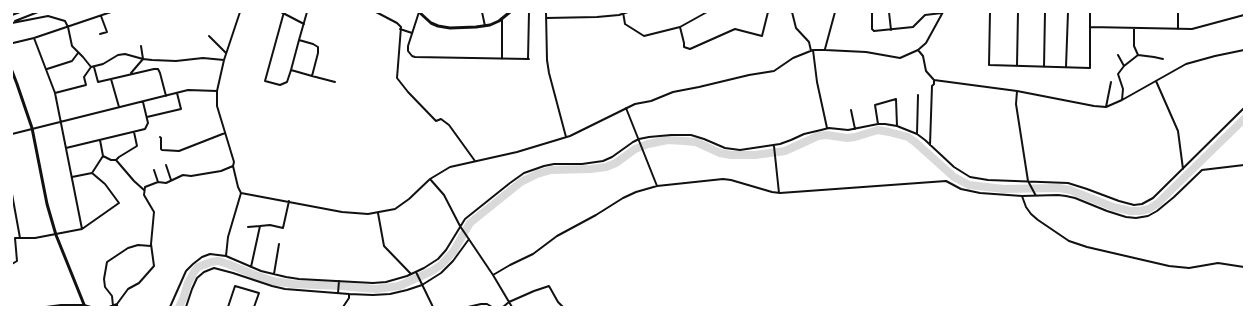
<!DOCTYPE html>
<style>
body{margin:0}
#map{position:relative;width:1256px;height:319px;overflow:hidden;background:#fff;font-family:Raleway,sans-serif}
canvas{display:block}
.frame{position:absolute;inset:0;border:13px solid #fff;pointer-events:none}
</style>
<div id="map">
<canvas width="1256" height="319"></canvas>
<div class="frame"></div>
</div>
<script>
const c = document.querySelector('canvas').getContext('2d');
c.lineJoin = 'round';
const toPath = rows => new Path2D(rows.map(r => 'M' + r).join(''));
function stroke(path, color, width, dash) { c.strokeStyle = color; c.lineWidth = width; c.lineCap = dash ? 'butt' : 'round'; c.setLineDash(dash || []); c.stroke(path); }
const river = toPath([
 [179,307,183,299,188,283,194,272,198,267,211,262,218,261,228,264,255,275,273,281,293,284,341,286,376,289,399,286,432,271,441,265,453,252,470,223,521,182,537,174,551,170,591,169,606,167,616,163,635,149,648,144,668,140,684,141,696,142,720,153,731,155,755,155,785,151,818,136,827,135,847,138,855,137,878,130,889,132,908,137,915,142,954,177,969,185,1004,189,1059,188,1070,190,1113,207,1131,211,1140,211,1149,209,1158,203,1244,119]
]);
const minor = toPath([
 [281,12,304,24],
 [284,12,265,81,280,85,287,82,291,70,312,76,318,53,318,47,313,44,299,40,307,12],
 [376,12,397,23,401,27,397,78,408,92,436,121,441,119,449,125,475,161],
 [419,12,408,46,408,51,412,56,415,57,529,59],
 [482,12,485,26],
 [546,12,547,60,549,73,566,137],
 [623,12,625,24,644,36,680,27,707,12],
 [792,12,796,28,809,42,811,51],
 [872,12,872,29,874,31,913,27,925,15,942,13],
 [889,12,891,30],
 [990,12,989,65,1090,68,1090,12],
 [12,15,20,12],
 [546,18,597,17,619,15,628,12],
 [15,21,38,12],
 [12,23,48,16,65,21,68,27,72,46,83,57,91,67,103,64,118,55,125,54,143,59,152,60,176,61,203,58,224,60],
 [680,27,684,43,684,47,690,49,735,29,762,36,768,12],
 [1090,27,1192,29,1244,15],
 [400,29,412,33],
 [1178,29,1178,12],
 [100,34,107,32,101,16],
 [209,36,226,53],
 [34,38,55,93,82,229],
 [13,43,34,38,111,12],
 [825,49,835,12],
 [813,50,817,82,827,128],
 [918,50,923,56,926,71,934,80,1017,91,1094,106,1106,107,1122,100,1186,64,1215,56,1244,50],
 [1118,55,1124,66],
 [1138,55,1154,57,1163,59],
 [502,59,502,18],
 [528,59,529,12],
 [1017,65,1018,12],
 [94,67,98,82,111,79],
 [1044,67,1045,12],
 [1066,67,1068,12],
 [47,69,72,61,78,53],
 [291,70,299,40],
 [131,73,143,59,141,46],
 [312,76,335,82],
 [1156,81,1178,131,1183,169],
 [1017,91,1016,104,1028,181,1036,196],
 [55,93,86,85,84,77,91,67],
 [1122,100,1123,89,1118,74,1124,66,1138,55,1134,46,1134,28],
 [119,107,111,79,154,69,158,69,160,73,166,96],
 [1106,107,1111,82],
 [626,108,657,186],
 [851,110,855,129],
 [147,117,181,109,177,93],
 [878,124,875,105,896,99,897,126],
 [12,134,188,90,217,91],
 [917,134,918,95],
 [160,137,161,138,161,149,162,150,179,151,225,133],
 [930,145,932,86,934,84,934,81],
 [774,146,779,193],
 [66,148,145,129,148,123,143,102],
 [103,156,111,160,116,160,119,157,137,146,134,132],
 [116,160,134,181,144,190],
 [166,165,171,180],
 [154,170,158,182],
 [92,173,103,156,100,140],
 [430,179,444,195,460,226,493,275,512,307],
 [241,193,342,212,368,214,395,209,409,199,430,179,450,167,517,152,570,136,635,104,651,101,673,92,699,87,749,75,774,71,793,58,813,50,825,50,866,52,900,58,918,50,926,43,943,12],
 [12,194,20,238],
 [1022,196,1026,207,1031,214,1038,220,1069,241,1087,247,1169,266,1189,268,1218,263,1244,267],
 [378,213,384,246,411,274],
 [248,227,260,226],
 [226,256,228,237,241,193,238,187,233,166,234,162,217,106,217,91,224,60,240,12],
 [12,264,17,261,15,238,35,238,82,229,119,203,105,184,92,173,72,177],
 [251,267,260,226,270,225,283,228,289,201],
 [416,272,433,307],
 [274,274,279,244],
 [493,275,510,265,533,254,557,236,596,215,623,198,636,192,657,186,723,179,731,180,772,192,780,193,946,181,961,189,980,193,1022,196,1058,195,1066,196,1075,198,1107,211,1126,217,1136,218,1148,216,1157,211,1174,197,1202,170,1244,165],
 [338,293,339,281],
 [349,294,373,295,390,294,407,290,422,285,441,273,453,261,469,239],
 [113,306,112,296,105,287,104,279,107,262,128,248,138,245,151,246],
 [46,307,61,305,84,305,91,307],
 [109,307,117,304],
 [117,307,117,304,128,289,139,283,154,266,151,244,154,212,144,195,145,187,158,182,166,183,183,175,191,176,221,171,233,166],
 [170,307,186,271,193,264,202,257,210,254,226,256,261,271,286,277,299,279,373,283,386,282,407,276,424,268,438,259,446,250,465,219,510,183,524,173,544,166,554,164,582,164,603,161,612,157,633,142,639,139,649,137,671,135,691,135,704,139,725,148,740,150,780,144,791,140,804,134,821,130,829,128,848,130,878,124,885,124,897,126,917,134,925,140,954,167,970,177,988,180,1068,183,1087,189,1119,201,1134,205,1142,204,1153,198,1244,108],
 [186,307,192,289,197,278,204,272,214,268,233,273,272,286,285,289,349,294,349,298,343,307],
 [228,307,235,286,259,293,254,307],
 [468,307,481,304,487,304,492,307],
 [503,307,509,302,534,291,549,286,558,302,563,307]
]);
const tertiary = toPath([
 [419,12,431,23,438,26,450,28,476,27,490,25,499,21,510,12]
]);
const secondary = toPath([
 [12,71,17,84,32,128,47,204,56,235,85,307]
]);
stroke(river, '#d9d9d9', 8);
stroke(minor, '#111', 2);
stroke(tertiary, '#111', 3);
stroke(secondary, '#111', 3);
</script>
